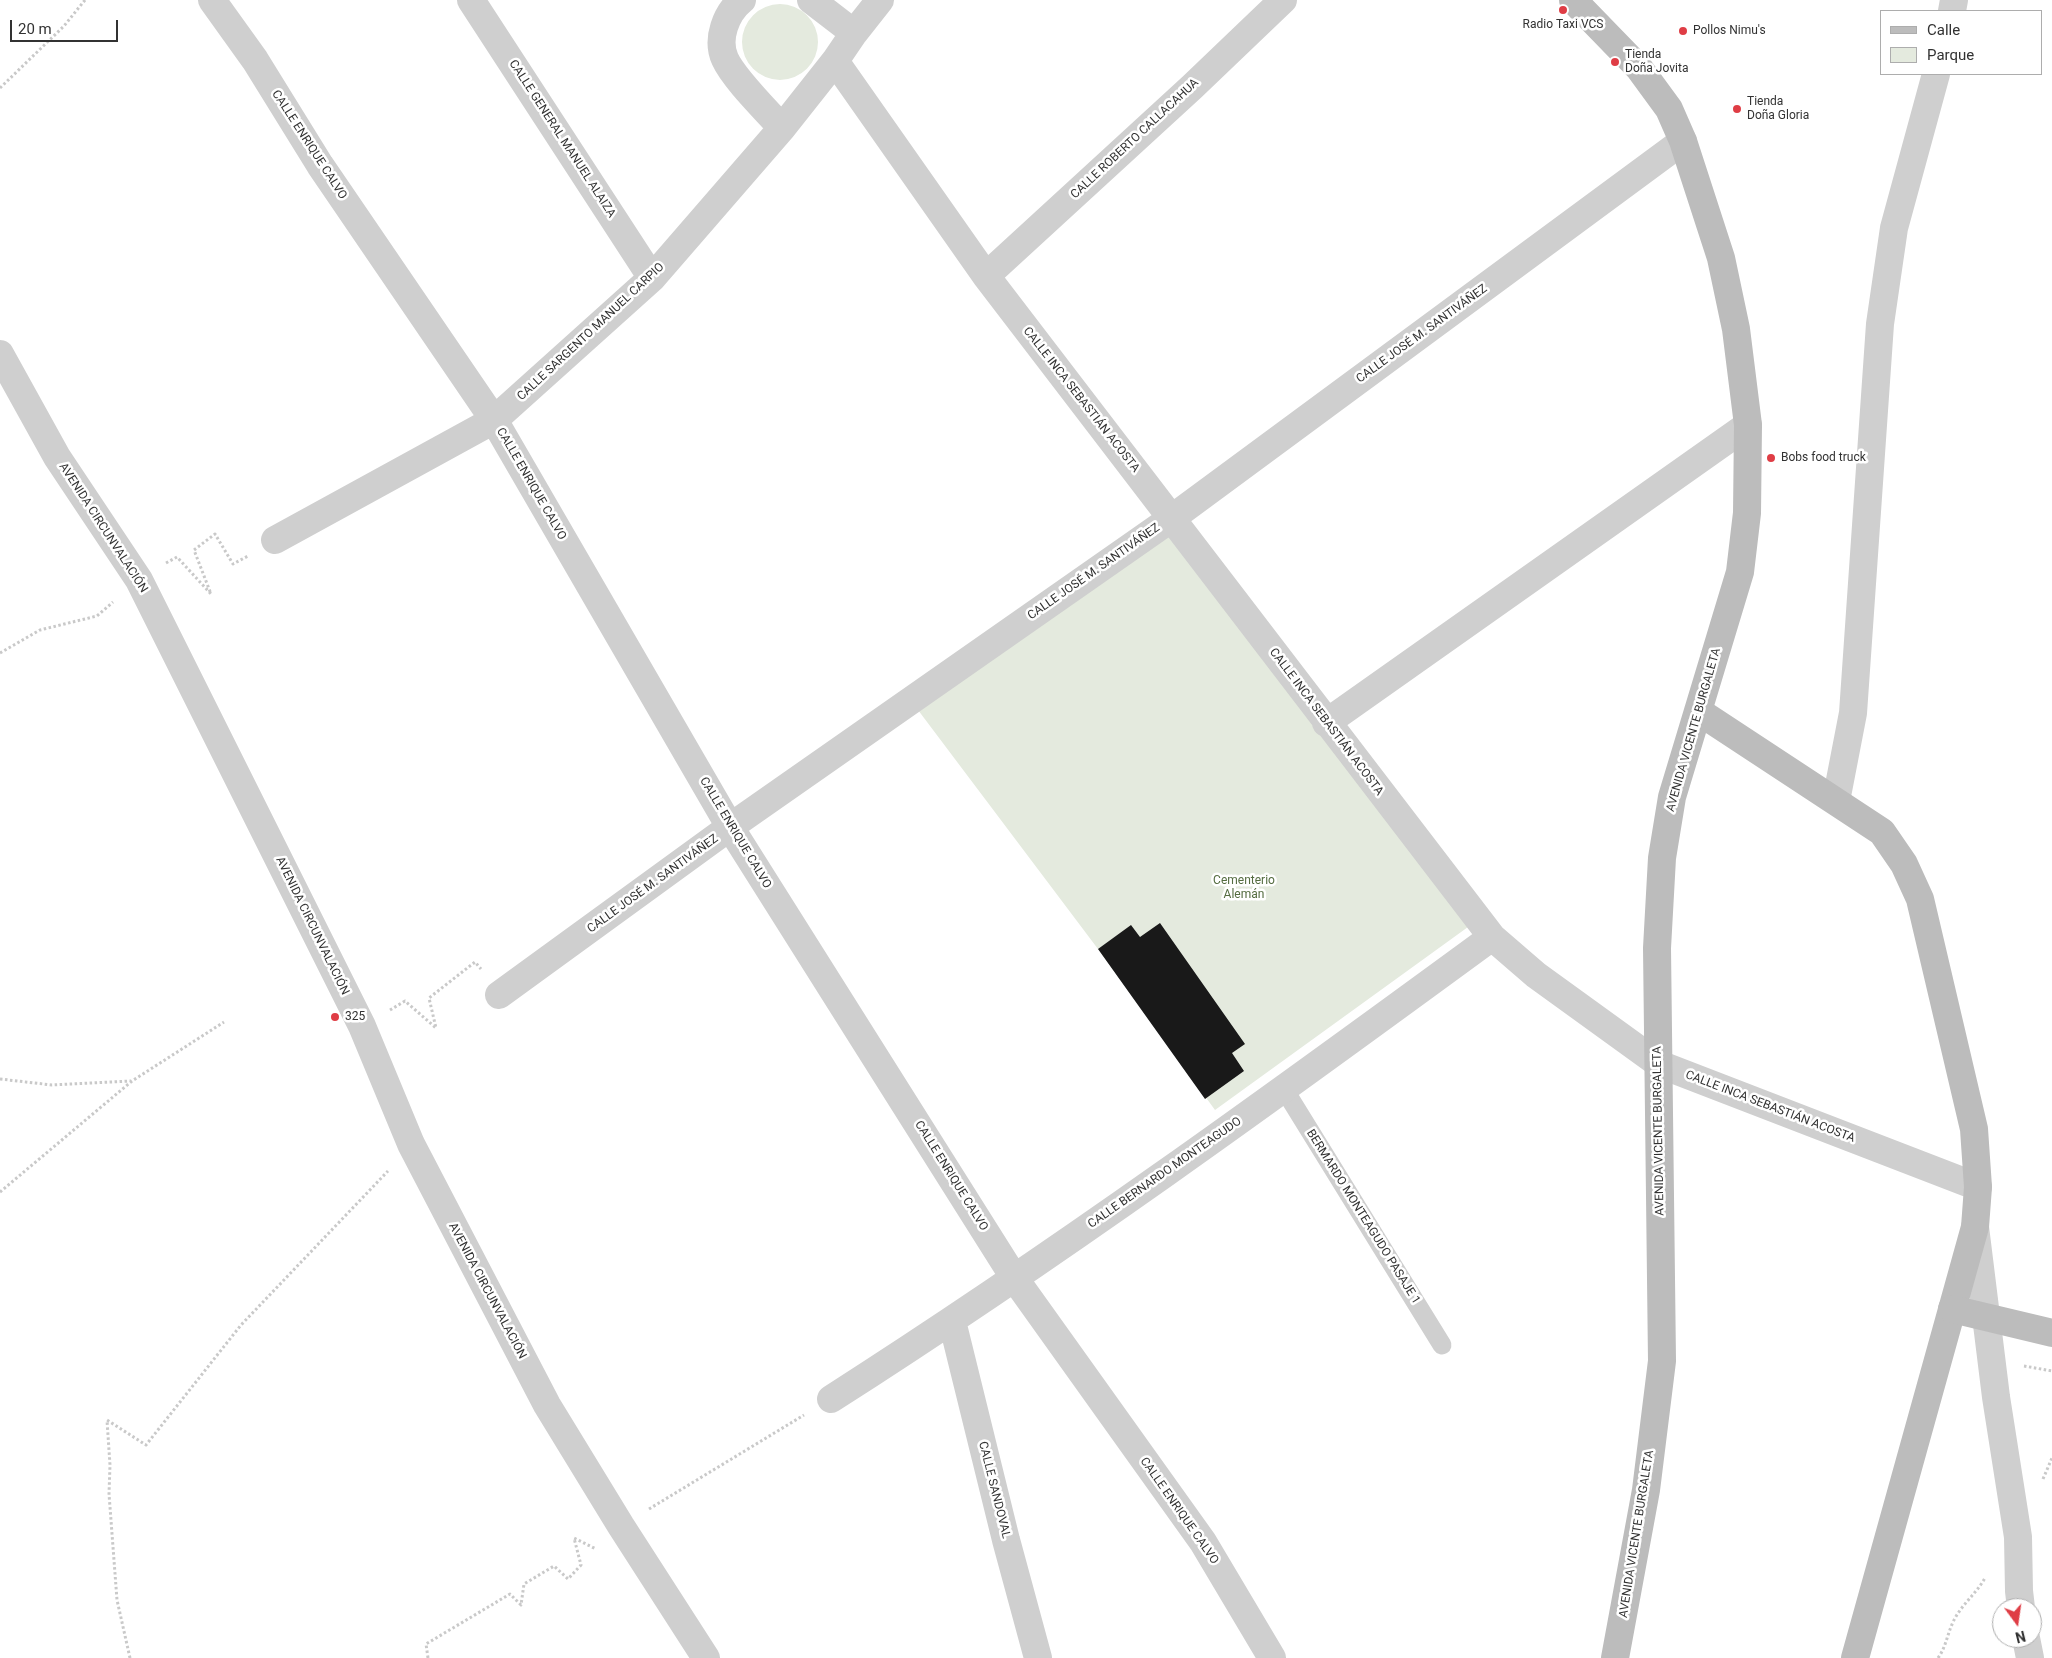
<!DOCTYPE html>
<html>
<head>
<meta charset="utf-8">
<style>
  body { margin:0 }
  #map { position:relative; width:2052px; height:1658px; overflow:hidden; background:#fff; font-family:Roboto,sans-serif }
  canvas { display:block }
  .legend { position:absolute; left:1880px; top:10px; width:162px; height:65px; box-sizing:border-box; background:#fff; border:1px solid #adadad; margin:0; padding:6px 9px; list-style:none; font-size:15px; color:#323232 }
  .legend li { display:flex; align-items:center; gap:10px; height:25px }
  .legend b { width:25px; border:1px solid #adadad }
  .north { position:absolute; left:1992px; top:1598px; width:50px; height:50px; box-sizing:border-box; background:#fff; border:1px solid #adadad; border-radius:50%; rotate:166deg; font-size:14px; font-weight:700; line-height:20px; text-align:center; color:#323232 }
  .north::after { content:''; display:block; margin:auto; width:18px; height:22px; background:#df3d45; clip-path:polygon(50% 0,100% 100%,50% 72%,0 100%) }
  .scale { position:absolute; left:10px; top:20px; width:108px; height:22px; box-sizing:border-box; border:2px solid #323232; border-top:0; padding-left:6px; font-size:15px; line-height:18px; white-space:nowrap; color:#323232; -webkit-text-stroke:4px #fff; paint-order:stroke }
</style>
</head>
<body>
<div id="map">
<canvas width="2052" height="1658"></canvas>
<ul class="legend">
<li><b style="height:6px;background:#bcbcbc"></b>Calle</li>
<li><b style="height:14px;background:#e4eade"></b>Parque</li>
</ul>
<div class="north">N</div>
<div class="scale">20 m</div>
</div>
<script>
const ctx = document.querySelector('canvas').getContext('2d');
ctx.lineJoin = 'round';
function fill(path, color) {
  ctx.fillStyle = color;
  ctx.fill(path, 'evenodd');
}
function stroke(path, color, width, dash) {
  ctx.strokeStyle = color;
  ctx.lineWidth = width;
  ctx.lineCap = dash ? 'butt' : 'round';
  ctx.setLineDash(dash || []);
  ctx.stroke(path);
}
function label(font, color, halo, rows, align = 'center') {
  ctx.font = font + ' Roboto,sans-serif';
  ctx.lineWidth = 5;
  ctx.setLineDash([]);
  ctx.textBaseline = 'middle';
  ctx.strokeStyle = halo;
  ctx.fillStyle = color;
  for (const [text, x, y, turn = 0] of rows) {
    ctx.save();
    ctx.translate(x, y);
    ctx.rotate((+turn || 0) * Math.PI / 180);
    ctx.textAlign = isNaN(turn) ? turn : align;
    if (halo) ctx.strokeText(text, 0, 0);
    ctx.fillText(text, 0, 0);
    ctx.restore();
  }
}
fill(new Path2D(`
  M742 42a38 38 0 1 1 76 0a38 38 0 1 1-76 0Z
  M1162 528 1468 927 1215 1110 1098 949 918 710Z`), '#e4eade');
fill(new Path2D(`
  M1160 923 1245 1044 1232 1053 1244 1071 1205 1099 1098 949 1131 925 1140 937Z`), '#191919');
stroke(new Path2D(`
  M0 88 64 26 85 0
  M166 563 177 557 211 594 194 550 215 534 233 564 248 556
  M0 653 40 630 97 616 113 602
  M390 1010 405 1001 436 1028 429 998 475 962 481 969
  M0 1079 52 1085 131 1081
  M0 1192 132 1081 224 1022
  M2024 1366 2052 1371
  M2043 1479 2052 1458
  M649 1509 804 1415
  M130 1658 117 1600 109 1494 110 1465 107 1420 146 1445 241 1325 388 1171
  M428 1658 426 1644 510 1594 521 1605 524 1584 554 1566 568 1579 581 1565 574 1538 596 1549
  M1938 1658C1946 1647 1947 1635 1953 1622 1961 1605 1976 1594 1985 1578`), '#c9c9c9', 3, [2.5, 2.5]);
stroke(new Path2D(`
  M1284 1089 1442 1345`), '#cfcfcf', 19);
stroke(new Path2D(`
  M212 0 255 60 320 165 494 420 730 827 1015 1279 1203 1542 1272 1658
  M471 0 652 278
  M742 0C726 13 716 39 725 59 734 79 767 111 782 128
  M811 0 854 33
  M1952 11 1954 0
  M835 61 986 276 1492 937 1536 975 1659 1064 1978 1187
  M986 276 1192 87 1283 0
  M0 354 57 457 139 580 362 1026 411 1144 547 1405 621 1526 706 1658
  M275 540 494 420 652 278 782 128 835 61 854 33 880 0
  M1326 723 1748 425
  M1836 801 1853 713 1880 324 1894 228 1936 74
  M499 995 730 827 1172 518 1683 141
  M1975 1227 1996 1397 2018 1537 2019 1591 2021 1608
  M952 1321 1006 1540 1038 1658
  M831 1399C1058 1254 1275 1096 1492 937
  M2026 1638 2030 1658`), '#cfcfcf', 28);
stroke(new Path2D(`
  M1573 0 1639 68 1669 109 1683 141 1721 258 1736 329 1748 425 1747 513 1740 572 1672 797 1662 858 1657 948 1662 1361 1646 1490 1615 1658
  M1698 711 1882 832 1904 864 1920 899 1974 1129 1978 1187 1975 1227 1855 1658`), '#bcbcbc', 28);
stroke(new Path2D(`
  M1952 1309 2052 1333`), '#bcbcbc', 28);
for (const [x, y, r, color] of [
  [1563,10,5,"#df3d45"],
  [1683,31,5,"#df3d45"],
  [1615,62,5,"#df3d45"],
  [1737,109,5,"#df3d45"],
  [1771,458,5,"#df3d45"],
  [335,1017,5,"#df3d45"]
]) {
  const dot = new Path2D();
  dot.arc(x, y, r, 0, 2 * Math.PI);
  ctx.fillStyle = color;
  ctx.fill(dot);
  stroke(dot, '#fff', 2);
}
label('12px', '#323232', '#fff', [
  ["Radio Taxi VCS",1563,25,"center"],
  ["Pollos Nimu's",1693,31],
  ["Tienda",1625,55],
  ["Doña Jovita",1625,69],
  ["Tienda",1747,102],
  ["Doña Gloria",1747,116],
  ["Bobs food truck",1781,458],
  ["325",345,1017]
], 'left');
label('12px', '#323232', '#fff', [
  ["CALLE GENERAL MANUEL ALAIZA",562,139,57],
  ["CALLE ROBERTO CALLACAHUA",1135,139,-43],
  ["CALLE ENRIQUE CALVO",309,145,57],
  ["CALLE SARGENTO MANUEL CARPIO",591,332,-43],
  ["CALLE JOSÉ M. SANTIVÁÑEZ",1422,334,-36],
  ["CALLE INCA SEBASTIÁN ACOSTA",1081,400,52],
  ["CALLE ENRIQUE CALVO",531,484,60],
  ["AVENIDA CIRCUNVALACIÓN",103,528,57],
  ["CALLE JOSÉ M. SANTIVÁÑEZ",1094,572,-35],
  ["CALLE INCA SEBASTIÁN ACOSTA",1326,722,53],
  ["AVENIDA VICENTE BURGALETA",1694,730,-74],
  ["CALLE ENRIQUE CALVO",735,833,59],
  ["CALLE JOSÉ M. SANTIVÁÑEZ",653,884,-36],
  ["AVENIDA CIRCUNVALACIÓN",312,926,64],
  ["CALLE INCA SEBASTIÁN ACOSTA",1770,1107,21],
  ["AVENIDA VICENTE BURGALETA",1659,1131,-91],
  ["CALLE BERNARDO MONTEAGUDO",1165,1173,-35],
  ["CALLE ENRIQUE CALVO",951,1176,58],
  ["BERMARDO MONTEAGUDO PASAJE 1",1363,1217,58],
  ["AVENIDA CIRCUNVALACIÓN",487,1291,62],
  ["CALLE SANDOVAL",994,1490,76],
  ["CALLE ENRIQUE CALVO",1179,1511,55],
  ["AVENIDA VICENTE BURGALETA",1637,1534,-81]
]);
label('12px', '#546c40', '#fff', [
  ["Cementerio",1244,881],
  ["Alemán",1244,895]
]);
</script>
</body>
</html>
